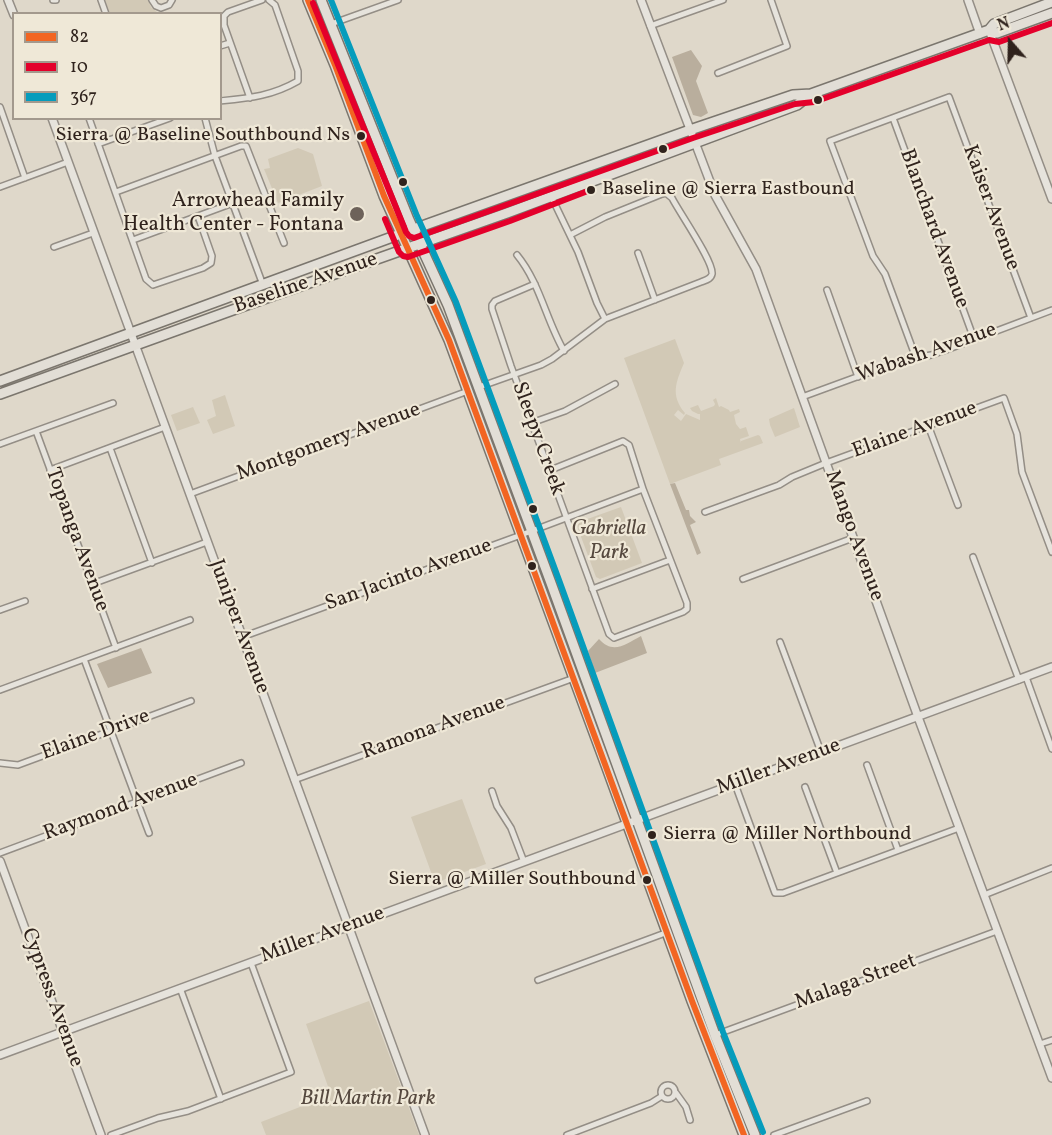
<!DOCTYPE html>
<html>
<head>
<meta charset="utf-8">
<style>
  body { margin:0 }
  #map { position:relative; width:1052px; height:1135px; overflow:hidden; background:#dfd8ca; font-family:Vollkorn,serif }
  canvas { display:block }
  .legend { position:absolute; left:12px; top:12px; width:210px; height:108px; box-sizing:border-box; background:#efe8d7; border:2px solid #a3998d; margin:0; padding:8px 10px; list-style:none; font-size:18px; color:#30231d }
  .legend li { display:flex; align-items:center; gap:12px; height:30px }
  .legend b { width:30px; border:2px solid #a3998d }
  .north { position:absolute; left:980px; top:12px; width:60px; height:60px; -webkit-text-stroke:4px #efe8d7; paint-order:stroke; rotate:340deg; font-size:16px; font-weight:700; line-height:24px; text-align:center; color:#30231d }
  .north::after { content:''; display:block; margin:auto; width:21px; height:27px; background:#30231d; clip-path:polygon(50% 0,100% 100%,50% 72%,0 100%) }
</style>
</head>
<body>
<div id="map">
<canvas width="1052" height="1135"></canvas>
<ul class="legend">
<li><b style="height:8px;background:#f26522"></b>82</li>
<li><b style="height:8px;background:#e4002b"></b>10</li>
<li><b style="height:8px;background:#059cbc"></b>367</li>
</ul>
<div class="north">N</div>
</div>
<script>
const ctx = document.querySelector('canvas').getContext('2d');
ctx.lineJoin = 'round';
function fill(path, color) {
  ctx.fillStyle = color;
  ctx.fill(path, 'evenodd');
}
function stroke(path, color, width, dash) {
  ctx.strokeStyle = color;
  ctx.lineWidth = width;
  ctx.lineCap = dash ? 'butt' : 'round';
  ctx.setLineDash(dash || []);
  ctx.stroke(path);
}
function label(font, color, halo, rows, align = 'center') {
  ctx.font = font + ' Vollkorn,serif';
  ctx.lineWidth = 4.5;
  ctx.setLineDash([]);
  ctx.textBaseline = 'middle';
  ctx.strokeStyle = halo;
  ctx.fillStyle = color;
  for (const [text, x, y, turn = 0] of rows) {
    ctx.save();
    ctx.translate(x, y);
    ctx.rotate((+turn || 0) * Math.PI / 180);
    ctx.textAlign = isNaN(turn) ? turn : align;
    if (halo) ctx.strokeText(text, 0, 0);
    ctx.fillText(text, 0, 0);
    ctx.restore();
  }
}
fill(new Path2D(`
  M105 0H148L151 7 158 13H110Z
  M298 148 313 154 322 186 278 203 264 169 270 168 268 159Z
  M675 339 684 363C676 382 670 395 685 413L684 415 678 410 674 415 681 421 686 414 700 420V414H698L692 411 690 408 698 405 701 411 714 406 715 404 713 400 716 398 719 407 721 406 729 410 730 412 739 409 740 412 734 415 736 424 740 429 746 427 749 436 740 439 741 443V441L758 435 760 436 763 443 719 459 721 465 670 484 624 358Z
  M225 395 235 426 213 434 207 420 216 416 212 400Z
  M193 407 200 423 177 431 171 415Z
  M794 408 800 427 775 437 770 425 769 419Z
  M621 507 642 563 600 579 596 577 577 526 579 522Z
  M462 799 486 864 435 883 411 817Z
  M369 1001 419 1135H266L261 1122 331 1095 306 1024Z`), '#d2c9b6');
fill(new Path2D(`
  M691 50 702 66 696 81 708 113 701 117 693 115 672 57Z
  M675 483 686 510H689L690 516 696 522 690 525 701 553 697 555 670 484Z
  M641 636 647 653 595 673 588 651 599 639C613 655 626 644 641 636Z
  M141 648 152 673 108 688 97 664Z`), '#b9ae9d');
const minor = new Path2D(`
  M53 0H56
  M101 0 106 14
  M152 0 156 6 161 8 169 5 172 0
  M331 24 398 0
  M650 26 723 0
  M220 46 230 43
  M718 73 787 46 771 0
  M250 98 224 25V16L228 12 262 0
  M220 101C250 98 272 96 298 81V71L275 5 269 0
  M0 107 25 178
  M89 118 146 279 153 285 203 268 211 263 212 256 198 216
  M205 118 215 156 263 285
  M893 118 974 339
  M98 144 170 118
  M0 187 68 162
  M116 192 241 146H246L284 243
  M551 196 578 252 597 303 605 319
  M133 240 233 203
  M54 247 93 233
  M638 253 655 300
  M517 255C540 283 546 320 564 351
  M535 284 495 301 492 305V309L511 366 609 634 614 638 683 612 687 609V603L643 489 629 445 623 441 548 471
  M827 290 858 377
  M916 358 885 274 873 256 830 141 949 97 1031 318
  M479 387 541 365 552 359 605 319 701 282C706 280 711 279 712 274 714 262 679 212 672 198L666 193 662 194 605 217 570 235
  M802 397 903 360 931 355 946 350 1052 310
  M531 423 565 411 615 384
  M928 425 958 505
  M36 431 116 648
  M0 444 113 403
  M110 448 152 563
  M50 470 165 427
  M190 494 468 391
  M705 512 779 485 792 477 826 463 1004 398 1017 434 1022 472 1052 552
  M973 557 1019 680
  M743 579 853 538
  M92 584 207 542
  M592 589 670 560
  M0 610 25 601
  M242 637 521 535 643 489
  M780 642 821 752
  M84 659 149 833
  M1026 677 1052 749
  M0 690 190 620
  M0 763 18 765 191 701
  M867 765 898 850
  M294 780 574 678
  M735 784 775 893H783L959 828
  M805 787 837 873
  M492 791 497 806 511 828 524 862
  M0 853 241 763
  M984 895 1052 868
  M538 980 668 932
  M180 988 221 1099
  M715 1035 997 931
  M1040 1044 1052 1040
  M661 1092a7 7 0 1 1 14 0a7 7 0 1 1-14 0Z
  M676 1093 686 1107 690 1120
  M111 1135 158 1118 188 1111 291 1072 251 963
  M567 1135 651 1103 662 1096
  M774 1135 867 1101`);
const tertiary = new Path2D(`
  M8 0 14 15
  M641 0 715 195 756 269 918 717 1052 1078
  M968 0 980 34
  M989 30 1052 199
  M52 118 425 1135
  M0 861 101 1135
  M0 1055 1052 667`);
const primary = new Path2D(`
  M308 0 335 65 384 196 449 340 607 768 692 1001 744 1135
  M321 0 409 220 448 305 551 583 715 1035 755 1135
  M989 30 994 24 1052 2
  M0 381 414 229 690 130 793 95 811 94 989 30 997 33 1052 13
  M0 394 241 307 507 213 797 105 811 94`);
stroke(minor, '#948e86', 8);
stroke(tertiary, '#948e86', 10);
stroke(primary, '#7b766e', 12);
stroke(minor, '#e6e3dc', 5);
stroke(tertiary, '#e6e3dc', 7);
stroke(primary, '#e2ded6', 9);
stroke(new Path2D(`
  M308 0 335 65 384 196 449 340 692 1001 744 1135`), '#f26522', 6);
stroke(new Path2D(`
  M313 3 406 232 409 236 414 238 693 138 795 104 814 102 989 40 999 42 1052 23
  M385 219 399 252 403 256 408 257 510 221 593 189`), '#e4002b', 6);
stroke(new Path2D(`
  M331 0 417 216 456 302 559 580 723 1032 763 1132`), '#059cbc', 6);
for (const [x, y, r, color] of [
  [818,100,5,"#30231d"],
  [361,136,5,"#30231d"],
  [663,149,5,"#30231d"],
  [403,182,5,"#30231d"],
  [591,190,5,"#30231d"],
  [357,214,8,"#6d625a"],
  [431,300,5,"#30231d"],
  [533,509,5,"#30231d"],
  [532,566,5,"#30231d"],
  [652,835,5,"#30231d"],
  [647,880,5,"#30231d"]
]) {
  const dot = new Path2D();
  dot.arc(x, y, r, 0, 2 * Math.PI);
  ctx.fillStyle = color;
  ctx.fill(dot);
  stroke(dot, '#efe8d7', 2);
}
label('20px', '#30231d', '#efe8d7', [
  ["Sierra @ Baseline Southbound Ns",350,136],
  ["Baseline @ Sierra Eastbound",602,190,"left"],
  ["Sierra @ Miller Northbound",663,835,"left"],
  ["Sierra @ Miller Southbound",636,880]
], 'right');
label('21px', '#30231d', '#efe8d7', [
  ["Arrowhead Family",344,202],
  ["Health Center - Fontana",344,226]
], 'right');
label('21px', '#30231d', '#efe8d7', [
  ["Kaiser Avenue",990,208,70],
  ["Blanchard Avenue",933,229,70],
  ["Baseline Avenue",306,284,-19],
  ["Wabash Avenue",927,354,-19],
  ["Elaine Avenue",915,431,-20],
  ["Sleepy Creek",537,439,70],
  ["Montgomery Avenue",329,443,-20],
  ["Mango Avenue",853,536,70],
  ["Topanga Avenue",76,540,70],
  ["San Jacinto Avenue",409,576,-20],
  ["Juniper Avenue",238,627,70],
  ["Ramona Avenue",434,729,-20],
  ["Elaine Drive",96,736,-20],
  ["Miller Avenue",779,768,-20],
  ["Raymond Avenue",121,808,-20],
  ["Miller Avenue",323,936,-20],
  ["Malaga Street",856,983,-20],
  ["Cypress Avenue",51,998,70]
]);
label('italic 21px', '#56493f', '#efe8d7', [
  ["Gabriella",609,530],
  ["Park",609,554],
  ["Bill Martin Park",368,1100]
]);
</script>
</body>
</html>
